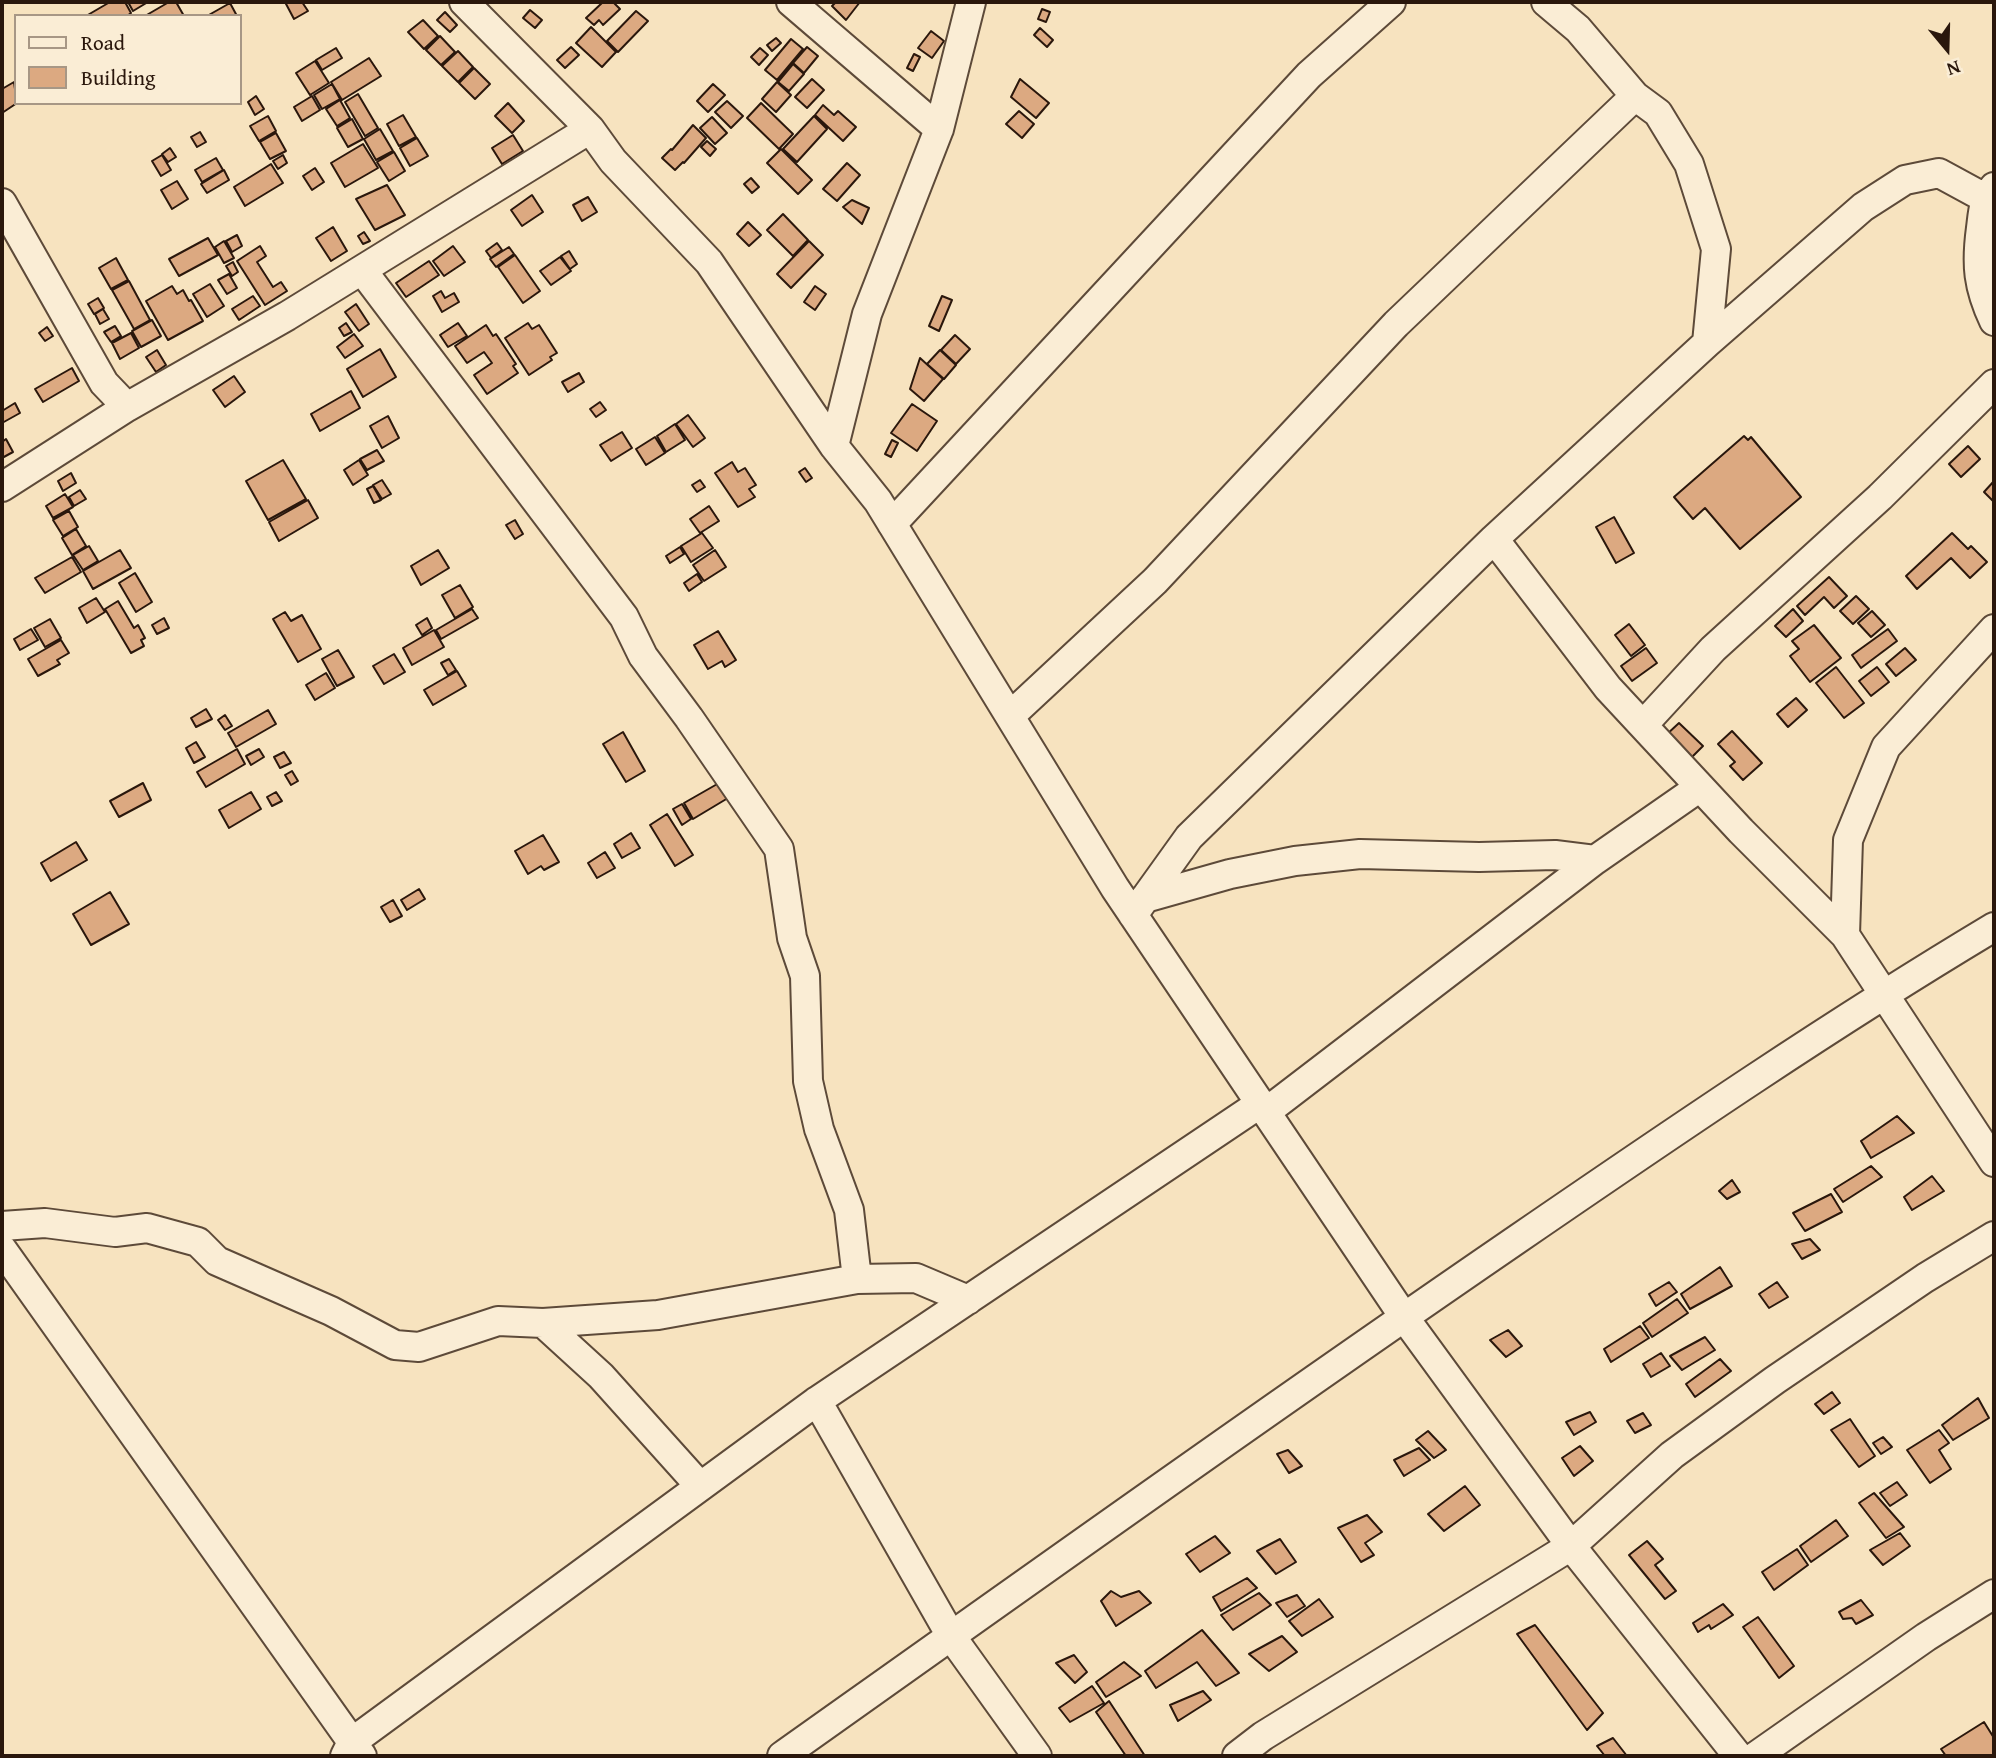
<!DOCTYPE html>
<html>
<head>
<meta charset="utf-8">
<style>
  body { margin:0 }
  #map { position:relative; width:1996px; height:1758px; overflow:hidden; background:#f7e3bf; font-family:"Gentium Book Plus",serif }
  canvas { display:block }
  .frame { position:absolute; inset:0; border:4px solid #2a170c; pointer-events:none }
  .legend { position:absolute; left:14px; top:14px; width:228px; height:91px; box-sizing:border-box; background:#faedd5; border:2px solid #a79785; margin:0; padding:9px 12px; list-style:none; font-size:21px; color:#2a170c }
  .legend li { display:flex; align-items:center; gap:14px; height:35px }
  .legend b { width:35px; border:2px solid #a79785 }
  .north { position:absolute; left:1912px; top:14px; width:70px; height:70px; -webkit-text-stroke:5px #faedd5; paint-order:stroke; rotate:161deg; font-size:19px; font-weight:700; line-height:28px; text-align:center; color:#2a170c }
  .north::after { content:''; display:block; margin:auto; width:24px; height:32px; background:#2a170c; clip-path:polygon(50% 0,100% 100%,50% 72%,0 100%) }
</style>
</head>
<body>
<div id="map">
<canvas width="1996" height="1758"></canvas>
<div class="frame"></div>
<ul class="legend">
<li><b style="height:9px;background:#faedd5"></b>Road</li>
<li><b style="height:19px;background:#dca981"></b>Building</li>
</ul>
<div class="north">N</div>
</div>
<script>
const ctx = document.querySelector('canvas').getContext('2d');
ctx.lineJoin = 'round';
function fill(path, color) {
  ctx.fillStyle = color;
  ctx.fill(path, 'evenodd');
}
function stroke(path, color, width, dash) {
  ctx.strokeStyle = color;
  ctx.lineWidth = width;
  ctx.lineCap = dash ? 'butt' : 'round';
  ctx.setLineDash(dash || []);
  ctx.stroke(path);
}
const building = new Path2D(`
  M110 2H125L131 13 127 16H86Z
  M128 2H148L133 11Z
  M169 2H176L184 16H145Z
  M285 2H302L308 11 294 19Z
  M603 2H613L620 9 603 25 599 20 594 25 586 18Z
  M836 2H860L846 20 832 6Z
  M230 3 237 16H207Z
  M1042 9 1050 12 1046 22 1038 19Z
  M530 10 542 20 535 28 523 18Z
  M636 11 648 21 618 52 607 41Z
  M445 12 457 25 450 32 437 20Z
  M423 20 438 36 424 49 408 32Z
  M591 27 616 52 602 67 576 43Z
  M1040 28 1053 40 1047 47 1034 35Z
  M931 31 944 41 932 58 918 48Z
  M440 36 455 52 441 65 426 50Z
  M776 38 781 43 772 51 767 45Z
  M791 39 803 49 777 80 765 70Z
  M571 47 579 55 565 68 557 60Z
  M807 47 818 56 804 73 793 63Z
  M336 48 342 58 322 70 316 60Z
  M760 48 768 55 759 65 751 57Z
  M458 51 473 67 458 82 442 66Z
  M914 54 920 57 913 71 907 68Z
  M369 58 381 76 342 100 331 82Z
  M315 61 329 83 310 95 296 73Z
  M793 64 804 74 789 91 778 82Z
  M474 68 490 84 475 99 459 83Z
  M812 79 824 90 807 108 795 97Z
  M1020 79 1049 103 1036 118 1011 97Z
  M14 82 17 103 2 113V89Z
  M777 82 791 95 776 112 762 99Z
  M332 84 340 99 322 109 314 95Z
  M713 84 725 95 708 112 697 101Z
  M358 94 378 128 365 136 345 102Z
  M256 96 264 109 255 115 248 102Z
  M312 96 320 110 302 121 294 107Z
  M340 100 350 118 337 126 326 109Z
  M727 101 743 116 731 128 715 112Z
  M508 103 524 121 512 133 495 116Z
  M761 103 793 134 779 149 747 118Z
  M823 105 834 115 838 111 856 127 843 141 815 115Z
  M1019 111 1034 124 1022 138 1006 124Z
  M403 115 416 137 399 146 387 124Z
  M268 116 276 131 259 141 250 126Z
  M814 116 827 129 797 162 783 149Z
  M712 117 727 133 715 144 700 128Z
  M352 119 363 139 348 147 337 128Z
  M693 125 706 138 684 163 683 162 675 170 662 158 671 149 672 150Z
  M380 129 393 151 376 160 364 139Z
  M200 132 206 142 197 147 191 137Z
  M276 133 286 151 270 159 260 142Z
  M513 135 523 151 502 164 492 148Z
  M417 138 428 156 410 166 400 148Z
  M707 141 716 149 710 156 701 147Z
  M363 144 378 168 345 187 331 163Z
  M170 148 176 157 168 162 162 154Z
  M781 149 812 180 798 194 767 163Z
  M394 152 405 171 389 181 377 162Z
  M162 155 171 170 161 176 152 161Z
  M283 155 287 163 278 169 273 161Z
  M216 158 223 170 202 182 195 170Z
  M847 163 860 175 837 201 823 189Z
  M271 164 283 183 245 206 234 187Z
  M315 168 324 182 312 190 303 176Z
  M224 170 229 180 207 193 201 184Z
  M751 178 759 187 752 193 744 184Z
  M177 181 188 199 172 209 161 190Z
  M387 185 405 215 375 230 356 199Z
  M532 195 543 212 522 226 511 210Z
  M588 197 597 212 582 221 573 205Z
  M852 200 869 208 862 224 843 207Z
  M783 214 808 240 793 256 767 230Z
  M748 222 761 235 749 246 737 234Z
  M333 227 347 251 331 261 316 238Z
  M364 232 370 241 363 244 358 236Z
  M237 235 242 246 232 252 226 241Z
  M208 238 218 255 179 276 169 259Z
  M224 241 234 258 224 263 215 247Z
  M809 241 823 255 791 288 777 274Z
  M497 243 502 250 491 258 486 251Z
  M260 246 266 256 257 262 273 287 281 282 287 291 265 305 237 261Z
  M453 246 465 262 444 276 433 261Z
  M509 247 514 254 496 267 490 259Z
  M569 251 577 264 570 269 561 256Z
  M515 255 540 291 523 303 498 267Z
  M560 257 571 271 551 285 540 271Z
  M116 258 128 280 111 289 99 268Z
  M429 261 439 275 406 297 396 283Z
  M233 262 238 272 232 276 226 266Z
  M229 274 237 288 227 294 218 280Z
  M129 281 150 320 134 329 112 290Z
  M210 284 224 306 207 317 193 294Z
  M172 286 177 294 183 290 189 301 191 300 203 321 168 340 146 301Z
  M815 286 826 294 815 310 804 302Z
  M441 291 445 298 454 293 459 302 442 312 433 296Z
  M253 296 260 306 239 320 232 309Z
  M942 296 952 300 939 331 929 326Z
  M98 298 104 308 94 314 88 304Z
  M356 304 369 324 359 331 345 312Z
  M103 309 109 319 100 324 95 314Z
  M152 320 161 336 141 347 132 331Z
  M346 323 352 332 344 336 339 328Z
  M458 323 467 336 448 347 440 335Z
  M528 323 532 329 539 325 557 353 550 357 552 360 529 375 505 338Z
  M486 325 493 336 496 334 516 364 513 366 518 373 487 394 474 375 492 363 484 352 467 363 455 346Z
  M115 326 121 336 111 342 104 332Z
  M47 327 53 336 45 341 39 333Z
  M131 333 139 348 120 359 112 343Z
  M354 334 363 346 345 358 337 347Z
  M955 335 970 349 956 364 941 350Z
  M380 349 396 377 363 397 347 369Z
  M157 350 166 365 156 372 146 357Z
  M940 350 956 365 944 379 927 364Z
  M920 358 943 379 924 401 910 389Z
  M72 368 79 381 43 402 35 389Z
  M579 373 584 382 568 392 562 382Z
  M234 376 245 392 225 407 213 390Z
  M351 391 360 408 320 431 311 414Z
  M600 402 606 410 596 417 590 409Z
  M15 403 20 413 2 423V411Z
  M912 404 937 421 917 451 891 433Z
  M688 415 705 438 693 447 676 424Z
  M388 416 399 438 382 448 370 426Z
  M675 424 685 440 666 452 657 436Z
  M622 432 632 448 611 461 600 445Z
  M1744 436 1748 440 1751 437 1801 497 1740 549 1705 508 1693 519 1674 497Z
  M655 437 665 453 646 465 636 449Z
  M6 439 13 452 2 458V442Z
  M892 440 898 443 891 457 885 454Z
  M1968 446 1980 459 1961 477 1949 464Z
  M377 450 384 461 367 470 360 459Z
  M283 460 306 499 268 520 246 481Z
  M359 460 368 475 353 485 344 470Z
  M732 462 738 472 745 468 756 485 749 489 755 497 738 507 715 473Z
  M805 468 812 478 806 482 799 472Z
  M71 473 76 483 63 491 58 481Z
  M382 480 391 494 382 499 373 485Z
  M700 480 705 487 697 492 692 485Z
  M1994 481V502L1984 492Z
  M373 486 381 500 374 503 367 489Z
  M80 490 86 499 74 506 69 497Z
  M65 494 73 507 53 518 46 506Z
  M308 500 318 518 279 541 269 522Z
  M709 506 719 521 700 533 690 519Z
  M69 511 78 527 63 536 53 520Z
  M1614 517 1634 553 1616 563 1596 527Z
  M515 520 523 534 515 539 506 525Z
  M76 529 86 546 72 555 62 538Z
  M702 533 713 548 691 562 681 546Z
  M1952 533 1968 549 1971 546 1987 562 1970 578 1951 558 1917 589 1906 576Z
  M89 546 98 561 83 570 73 555Z
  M680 547 684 554 670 563 666 556Z
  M120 550 131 568 93 589 83 571Z
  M438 550 449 568 421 585 411 566Z
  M715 550 726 567 704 581 693 565Z
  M72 557 81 572 45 593 35 578Z
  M135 573 152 602 136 612 119 583Z
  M697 574 702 582 689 591 684 583Z
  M1829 577 1847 596 1834 608 1824 597 1805 615 1797 606Z
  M460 585 473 607 455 618 442 595Z
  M1856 596 1869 609 1853 624 1840 611Z
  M96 598 105 612 87 623 79 608Z
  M118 601 134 628 138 625 145 638 141 640 144 646 131 653 105 609Z
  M472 609 478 618 441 639 436 630Z
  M1793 609 1803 621 1786 637 1775 626Z
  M1872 611 1885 625 1871 637 1858 623Z
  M285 612 291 621 302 615 321 649 298 662 273 619Z
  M164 618 169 628 157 634 152 625Z
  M427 618 432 628 422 635 416 625Z
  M50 619 61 638 45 647 34 628Z
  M1629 624 1645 645 1631 656 1615 635Z
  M1814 625 1841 658 1810 682 1790 656 1799 649 1792 641Z
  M31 629 38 640 20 650 14 639Z
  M1888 629 1897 641 1861 668 1852 655Z
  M434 630 444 647 412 665 403 648Z
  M718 631 736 660 725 667 722 661 708 669 694 645Z
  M61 640 69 653 57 660 60 664 38 676 28 659Z
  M1646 648 1657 663 1632 681 1621 666Z
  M1905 648 1916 660 1896 676 1886 664Z
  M338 650 354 677 337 686 322 659Z
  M394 654 405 672 384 684 373 666Z
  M449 659 456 670 448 675 441 663Z
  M1836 667 1864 703 1844 718 1816 683Z
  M1877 667 1889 682 1871 696 1859 681Z
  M457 671 466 686 433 705 424 690Z
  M326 673 335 688 315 700 306 685Z
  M1796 698 1807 710 1788 727 1777 714Z
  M206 709 212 719 196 727 191 718Z
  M268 710 276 724 236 747 228 733Z
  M225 715 232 726 225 730 218 720Z
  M1679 723 1703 746 1689 760 1665 736Z
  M1732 731 1762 763 1743 780 1730 766 1735 762 1718 744Z
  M623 732 645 771 626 782 603 744Z
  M196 742 205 757 194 763 186 748Z
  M237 749 245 764 206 787 197 772Z
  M259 749 264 757 251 765 246 756Z
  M284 752 291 763 280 768 274 757Z
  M292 771 298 781 291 785 285 775Z
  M143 783 151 800 119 817 110 801Z
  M719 783 728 798 693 819 684 803Z
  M251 792 261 809 229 828 219 810Z
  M276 792 282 801 272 806 267 797Z
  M682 804 691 819 682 825 673 809Z
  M667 814 693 855 675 866 650 825Z
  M631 833 640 848 622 858 614 844Z
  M543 835 559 862 544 870 541 866 528 874 515 851Z
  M76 842 87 860 51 881 41 863Z
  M605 852 615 868 597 878 588 863Z
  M419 889 425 899 407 910 401 900Z
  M110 892 129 924 91 945 73 914Z
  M393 900 402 916 390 922 381 907Z
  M1897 1116 1914 1133 1871 1158 1861 1141Z
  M1871 1166 1882 1177 1843 1202 1834 1189Z
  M1932 1176 1944 1191 1912 1210 1904 1197Z
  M1732 1180 1740 1192 1727 1199 1719 1191Z
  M1831 1194 1842 1212 1805 1231 1793 1213Z
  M1810 1239 1820 1250 1802 1259 1792 1244Z
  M1720 1267 1732 1286 1690 1309 1681 1294Z
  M1669 1282 1677 1292 1656 1306 1649 1294Z
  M1777 1282 1788 1297 1769 1308 1759 1294Z
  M1677 1299 1688 1313 1652 1337 1643 1323Z
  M1640 1326 1649 1338 1611 1362 1604 1349Z
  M1508 1330 1522 1346 1506 1357 1490 1340Z
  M1705 1337 1715 1350 1682 1370 1670 1356Z
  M1661 1353 1670 1366 1651 1377 1643 1364Z
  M1720 1359 1731 1371 1695 1397 1686 1384Z
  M1832 1392 1840 1403 1824 1414 1815 1404Z
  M1978 1398 1989 1418 1953 1440 1942 1425Z
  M1590 1412 1596 1422 1574 1435 1566 1422Z
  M1643 1413 1651 1425 1635 1433 1627 1421Z
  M1850 1419 1875 1456 1859 1467 1831 1430Z
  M1939 1430 1949 1443 1939 1450 1951 1469 1930 1483 1907 1450Z
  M1428 1431 1446 1450 1434 1458 1416 1440Z
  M1883 1437 1892 1447 1881 1454 1873 1443Z
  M1580 1446 1593 1461 1574 1476 1562 1458Z
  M1419 1448 1430 1460 1404 1476 1394 1460Z
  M1288 1450 1302 1466 1289 1473 1277 1454Z
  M1897 1482 1907 1495 1890 1506 1880 1493Z
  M1465 1486 1480 1505 1444 1531 1428 1514Z
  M1874 1493 1904 1527 1886 1538 1859 1503Z
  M1367 1515 1382 1532 1365 1543 1374 1555 1361 1562 1338 1528Z
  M1836 1520 1848 1536 1811 1562 1800 1546Z
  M1900 1533 1910 1546 1883 1565 1870 1550Z
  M1215 1536 1230 1553 1200 1572 1186 1554Z
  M1280 1539 1296 1562 1276 1574 1257 1551Z
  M1647 1541 1663 1559 1655 1565 1676 1591 1665 1599 1629 1555Z
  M1797 1549 1808 1565 1774 1590 1762 1572Z
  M1247 1578 1257 1588 1221 1611 1213 1597Z
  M1111 1591 1121 1597 1139 1591 1151 1603 1116 1626 1101 1601Z
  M1259 1593 1271 1605 1233 1630 1221 1615Z
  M1297 1595 1305 1606 1287 1617 1276 1603Z
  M1319 1599 1333 1617 1302 1636 1289 1621Z
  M1861 1600 1873 1615 1856 1624 1852 1618 1843 1619 1839 1612Z
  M1723 1604 1733 1615 1711 1629 1709 1625 1698 1632 1693 1623Z
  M1758 1617 1794 1666 1779 1678 1743 1627Z
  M1535 1625 1603 1713 1587 1730 1517 1634Z
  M1202 1630 1239 1673 1216 1686 1197 1662 1156 1688 1145 1671Z
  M1282 1636 1297 1652 1269 1671 1249 1654Z
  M1074 1655 1087 1672 1075 1683 1056 1663Z
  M1124 1662 1141 1676 1106 1697 1096 1682Z
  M1092 1686 1104 1703 1070 1722 1059 1708Z
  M1203 1691 1211 1700 1178 1721 1170 1705Z
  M1109 1701 1145 1756H1126L1096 1712Z
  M1984 1722 1994 1738V1756H1946L1941 1749Z
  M1613 1738 1627 1756H1605L1597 1746Z`);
fill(building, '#dca981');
stroke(building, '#2a170c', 2);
const minor = new Path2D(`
  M464 2 590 129 613 161 709 262 834 446 878 501 1115 888 1404 1317 1571 1546 1738 1756
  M791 2 939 129
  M1546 2 1578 29 1635 96 1658 113 1689 164 1716 249 1707 343
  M1994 187C1983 200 1983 212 1981 228 1976 265 1978 287 1994 321
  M2 203 104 383 127 407 287 316 590 129
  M362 270 624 617 643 656 689 718 779 849 792 938 805 976 808 1081 819 1129 849 1210 857 1279
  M834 446 867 314 939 129 971 2
  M2 487 127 407
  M892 524 1309 75 1391 2
  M1494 539 1608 688 1741 831 1845 935 1994 1162
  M1010 716 1155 581 1396 324 1635 96
  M1643 725 1713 649 1880 497 1994 384
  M1145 898 1230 874 1295 861 1360 854 1479 857 1555 855 1595 860
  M1133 915 1189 837 1494 539 1707 343 1863 207 1905 180 1939 173 1985 198
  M1845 935 1848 840 1886 747 1994 629
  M1266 1112 1595 860 1700 787
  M2 1226 45 1223 115 1232 147 1228 198 1242 217 1261 331 1311 395 1345 419 1347 498 1321 543 1323 601 1376 699 1485
  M2 1249 362 1756
  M543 1323 658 1315 857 1279 916 1278 968 1300
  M817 1401 951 1636 1037 1756
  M345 1756 352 1742 817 1401 1261 1103
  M782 1756C1027 1582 1271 1408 1519 1238 1675 1131 1832 1024 1994 927
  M1237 1756 1263 1736 1571 1546 1672 1455 1775 1380 1925 1278 1994 1236
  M1756 1756 1926 1637 1994 1594`);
stroke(minor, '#5d4a39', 32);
stroke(minor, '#faedd5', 28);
</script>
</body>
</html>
